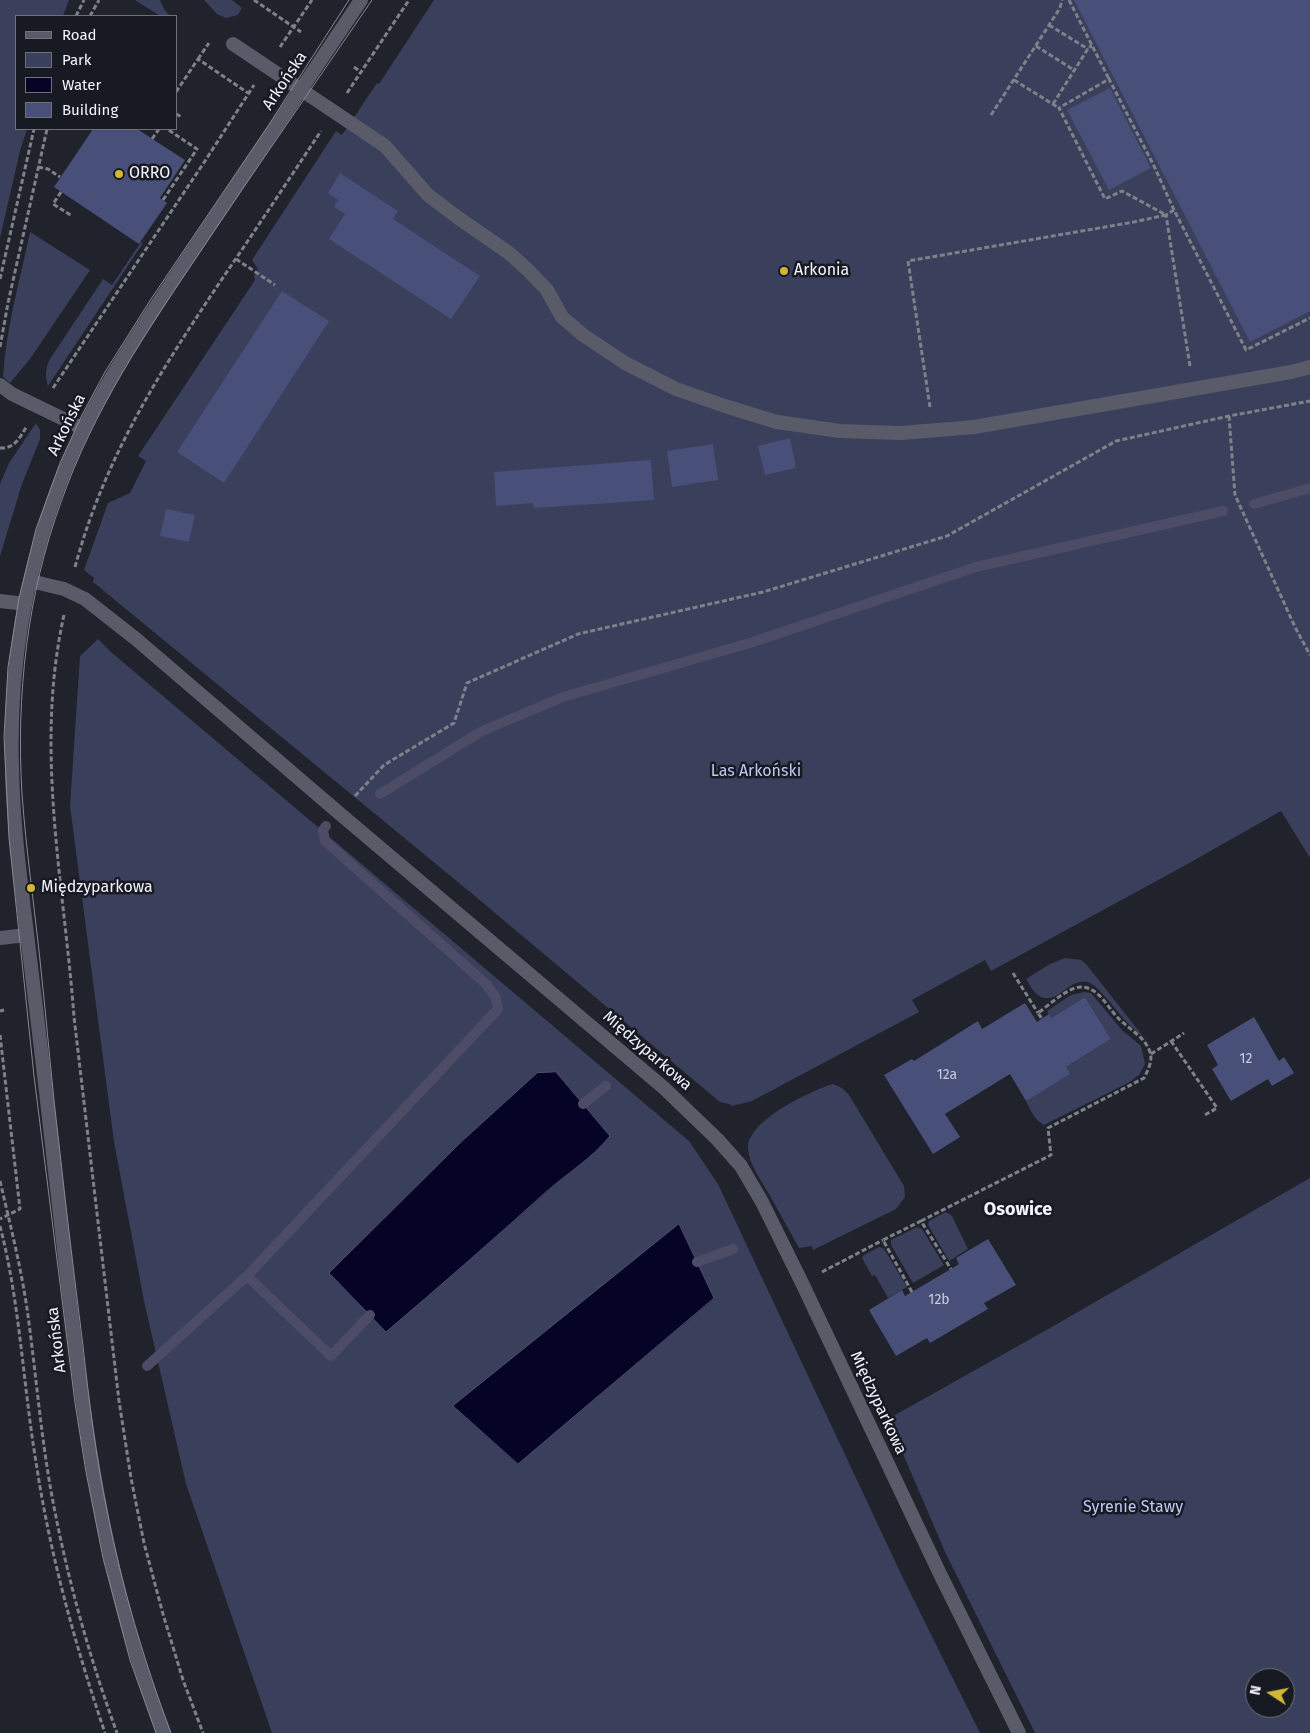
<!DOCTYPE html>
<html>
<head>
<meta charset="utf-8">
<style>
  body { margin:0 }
  #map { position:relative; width:1310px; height:1733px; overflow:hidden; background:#20222c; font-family:"Fira Sans",sans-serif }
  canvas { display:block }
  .legend { position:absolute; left:15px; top:15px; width:162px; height:115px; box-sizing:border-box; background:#171923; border:1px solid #6f7179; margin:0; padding:6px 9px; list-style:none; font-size:15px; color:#f2f4fb }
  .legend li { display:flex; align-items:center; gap:10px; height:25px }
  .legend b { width:25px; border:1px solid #6f7179 }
  .north { position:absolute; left:1245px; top:1668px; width:50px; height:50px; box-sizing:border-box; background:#171923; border:1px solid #6f7179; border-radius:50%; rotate:281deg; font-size:14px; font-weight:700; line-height:20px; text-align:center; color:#f2f4fb }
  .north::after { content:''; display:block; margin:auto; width:18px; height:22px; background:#d2b635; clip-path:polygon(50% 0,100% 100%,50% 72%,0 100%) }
</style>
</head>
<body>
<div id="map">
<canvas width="1310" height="1733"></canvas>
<ul class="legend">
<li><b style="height:6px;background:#595c68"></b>Road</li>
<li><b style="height:14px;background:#3a3f5b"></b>Park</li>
<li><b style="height:14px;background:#060426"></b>Water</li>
<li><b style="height:14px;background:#484f79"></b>Building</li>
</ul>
<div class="north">N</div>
</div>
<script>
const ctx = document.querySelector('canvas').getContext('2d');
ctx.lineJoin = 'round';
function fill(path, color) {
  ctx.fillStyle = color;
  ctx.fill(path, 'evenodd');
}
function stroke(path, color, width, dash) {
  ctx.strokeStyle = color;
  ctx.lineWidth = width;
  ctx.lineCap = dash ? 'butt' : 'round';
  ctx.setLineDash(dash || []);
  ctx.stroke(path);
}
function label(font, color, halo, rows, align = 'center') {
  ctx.font = font + ' "Fira Sans",sans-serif';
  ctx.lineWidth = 5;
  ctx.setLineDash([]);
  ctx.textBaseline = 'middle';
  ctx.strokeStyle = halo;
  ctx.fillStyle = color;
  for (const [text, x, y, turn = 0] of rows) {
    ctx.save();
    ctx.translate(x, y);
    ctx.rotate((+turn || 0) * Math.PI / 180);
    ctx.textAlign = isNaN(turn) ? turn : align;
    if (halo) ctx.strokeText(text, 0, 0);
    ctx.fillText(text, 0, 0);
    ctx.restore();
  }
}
fill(new Path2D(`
  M0 0H69L63 16H16V129H27L20 151 0 238Z
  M135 0H160L164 9 170 16H160Z
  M204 0H232L242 8 238 15 226 18 217 14Z
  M434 0H1310V858L1281 811 1184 866 991 971 985 960 912 1000 919 1012 752 1101 732 1106 729 1104 720 1102 470 892 93 582 94 578 84 570 108 503 130 493 146 461 138 456 255 280 254 276 258 269 252 260 336 131 342 135 377 83 379 84Z
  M30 232 90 270 30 359 10 383 3 377C6 328 20 280 30 232Z
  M141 242 143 243 48 386C45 377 45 368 50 359L103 279 112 285Z
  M36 423 40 430V439L22 484 0 556V484L9 463Z
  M98 639 111 652 689 1141 718 1184 902 1576 980 1733H272L186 1484 144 1301 114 1142 70 806 80 656ZM610 1136C592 1158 568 1172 547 1192 494 1239 440 1286 386 1332ZM679 1224 714 1299 517 1464 453 1406Z
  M1065 958 1081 960 1086 964 1146 1040C1139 1033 1132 1028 1126 1021 1116 1011 1100 987 1088 982 1070 977 1058 1004 1041 997 1034 994 1030 985 1026 979L1050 964Z
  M1084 992 1091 993 1122 1030 1141 1046 1145 1064 1139 1075 1128 1083 1044 1125C1034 1119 1031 1111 1026 1101L1066 1067 1111 1039 1085 997 1051 1018 1047 1011 1071 995Z
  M833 1084 842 1088 849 1095 904 1186 905 1197 896 1209 813 1250 812 1246 799 1248C789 1230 779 1212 769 1194 761 1180 749 1165 748 1148 747 1121 810 1091 833 1084Z
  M1310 1178V1733H1035L946 1554 888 1419 1057 1324ZM1255 1678H1285V1708H1255Z
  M946 1212 952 1216 968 1249 949 1261 928 1225 929 1221Z
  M917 1227 922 1229 944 1265 913 1283 891 1245V1240Z
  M879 1247 883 1248 886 1252 907 1287 888 1298 875 1275 872 1276 862 1258 864 1255Z`), '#3a3f5b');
const water = new Path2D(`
  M556 1072 610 1136C591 1159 569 1172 547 1191 494 1239 440 1286 386 1332L329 1273 460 1143 537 1073Z
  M679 1224 714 1298 518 1464 453 1406Z`);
fill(water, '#060426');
stroke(water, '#4d4c66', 1);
stroke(new Path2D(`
  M1254 504 1310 488
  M380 794 482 731 563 697 753 642 976 567 1223 511
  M583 1104 606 1086
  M697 1262 733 1249
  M247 1276 498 1009 496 998 486 984 325 841 323 830 326 826
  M147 1366 247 1276 331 1356 370 1315`), '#4d4c66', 10);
fill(new Path2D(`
  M1074 0H1310V311L1250 342Z
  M1110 88 1151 168 1109 190 1067 110Z
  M93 129H137L185 160 160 198 167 203 139 244 54 187Z
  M340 173 398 211 393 219 480 276 451 319 329 239 345 214 334 207 338 200 328 193Z
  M282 291 329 321 224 483 177 452Z
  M790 438 796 468 765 475 758 446Z
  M713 444 718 480 672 487 667 451Z
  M651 460 654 500 534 508 533 503 496 506 494 472Z
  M166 509 195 515 189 542 160 536Z
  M1085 997 1111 1039 1066 1067 1070 1074 1026 1101 1010 1074 945 1114 960 1137 933 1154 884 1075 912 1059 914 1061 978 1021 982 1029 1025 1003 1037 1022 1049 1014 1051 1018Z
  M1254 1017 1279 1061 1284 1057 1294 1073 1272 1086 1268 1079 1231 1101 1212 1069 1218 1065 1207 1045Z
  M988 1239 1016 1285 984 1303 988 1309 930 1343 927 1338 896 1356 869 1310 902 1290 905 1296 951 1269 959 1264 956 1258Z`), '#484f79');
stroke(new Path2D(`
  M254 0 301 32
  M1069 0 1109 79
  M76 16 84 0
  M90 16 99 0
  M1049 25 1088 49
  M1036 46 1074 70
  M280 47 312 0
  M198 59 209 43
  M354 67 361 72
  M1014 80 1059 108
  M176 92 198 59 248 93
  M347 93 409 0
  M1053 104 1089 47 1092 46
  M176 114 182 117
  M991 115 1060 8 1062 0
  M152 139 159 129
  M38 167 48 169 60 177
  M61 192 53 204 72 216
  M163 200 197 149 167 129
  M236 259 275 285
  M0 279 34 129
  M0 347 8 303 47 129
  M1190 366 1166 215 1174 210 1246 350 1310 318
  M53 388 205 161 254 85
  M930 407 908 261 1134 222 1166 215 1122 191 1105 199 1059 108 1109 79 1154 166 1174 210
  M1229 416 1235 495 1295 627 1310 655
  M0 448C15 449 20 437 27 426
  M75 567C105 456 161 370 224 276 257 228 289 179 321 131
  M64 615C34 748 64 883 74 1017L119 1401 131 1478 144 1543 163 1614 183 1680 203 1733
  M355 796 384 765 454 723 467 683 578 634 763 592 947 536 1116 441 1229 416 1310 401
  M1013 973 1038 1013
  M0 1011 4 1010
  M0 1035 20 1209 0 1219
  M1171 1041 1217 1108 1203 1116
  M1151 1054 1184 1033
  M0 1181C11 1228 23 1275 29 1323 37 1384 42 1446 54 1507 69 1584 90 1659 117 1733
  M921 1221 1051 1155 1048 1128 1144 1078C1148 1070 1153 1061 1150 1052 1145 1037 1129 1029 1118 1018 1110 1010 1103 996 1092 990 1089 988 1085 987 1081 987 1068 987 1049 1005 1038 1013L1042 1019
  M0 1226C20 1303 23 1384 36 1462 50 1555 75 1644 105 1733
  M822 1272 883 1240
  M912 1292 883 1240 921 1221 951 1269`), '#7f818a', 3, [5, 2.5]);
stroke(new Path2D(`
  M233 44 385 146 428 195 457 217 509 253 529 271 547 290 562 317 583 335 625 363 676 389 728 407 777 422 840 431 901 433 974 427 1291 372 1310 367
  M0 385 12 394 84 429
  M0 601 25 604`), '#595c68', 14);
stroke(new Path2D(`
  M30 581 64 589 85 599 136 639 339 813 664 1088 717 1139 741 1166 762 1202 802 1283 941 1576 1019 1733
  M0 938 27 935`), '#595c68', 14);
stroke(new Path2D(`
  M164 1733C91 1551 77 1355 54 1163 46 1089 37 1016 28 942 21 884 13 826 12 767 9 678 23 588 52 504 85 409 141 328 196 246 251 164 306 82 361 0`), '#595c68', 14);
stroke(new Path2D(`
  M156 1733 130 1660 103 1558 86 1472 75 1403 34 1076 9 838 4 737 8 667 19 598 36 529 60 463 82 415 105 372 151 299 268 126 349 0
  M171 1733C144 1661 122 1587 107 1511 96 1457 89 1401 83 1346 75 1282 67 1217 60 1153 52 1089 47 1024 40 960 34 904 26 849 22 794 16 695 27 596 61 502 93 411 146 332 200 252 256 168 315 84 372 0`), '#888a93', 1);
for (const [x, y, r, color] of [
  [119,174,5,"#d2b635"],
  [784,271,5,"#d2b635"],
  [31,888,5,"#d2b635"]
]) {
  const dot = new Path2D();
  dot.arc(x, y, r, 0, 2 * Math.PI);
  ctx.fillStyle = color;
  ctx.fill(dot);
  stroke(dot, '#171923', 2);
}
label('14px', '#c8cbda', null, [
  ["12",1246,1059],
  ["12a",947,1075],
  ["12b",939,1300]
]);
label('16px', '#f2f4fb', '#171923', [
  ["Arkońska",285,81,-56],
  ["Arkońska",67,425,-64],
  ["Międzyparkowa",647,1051,41],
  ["Arkońska",57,1340,-97],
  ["Międzyparkowa",878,1403,65]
]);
label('16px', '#f2f4fb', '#171923', [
  ["ORRO",129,174],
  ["Arkonia",794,271],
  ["Międzyparkowa",41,888]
], 'left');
label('16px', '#c1c9f3', '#171923', [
  ["Las Arkoński",756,772],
  ["Syrenie Stawy",1133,1508]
]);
label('bold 18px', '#f2f4fb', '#171923', [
  ["Osowice",1018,1210]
]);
</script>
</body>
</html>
